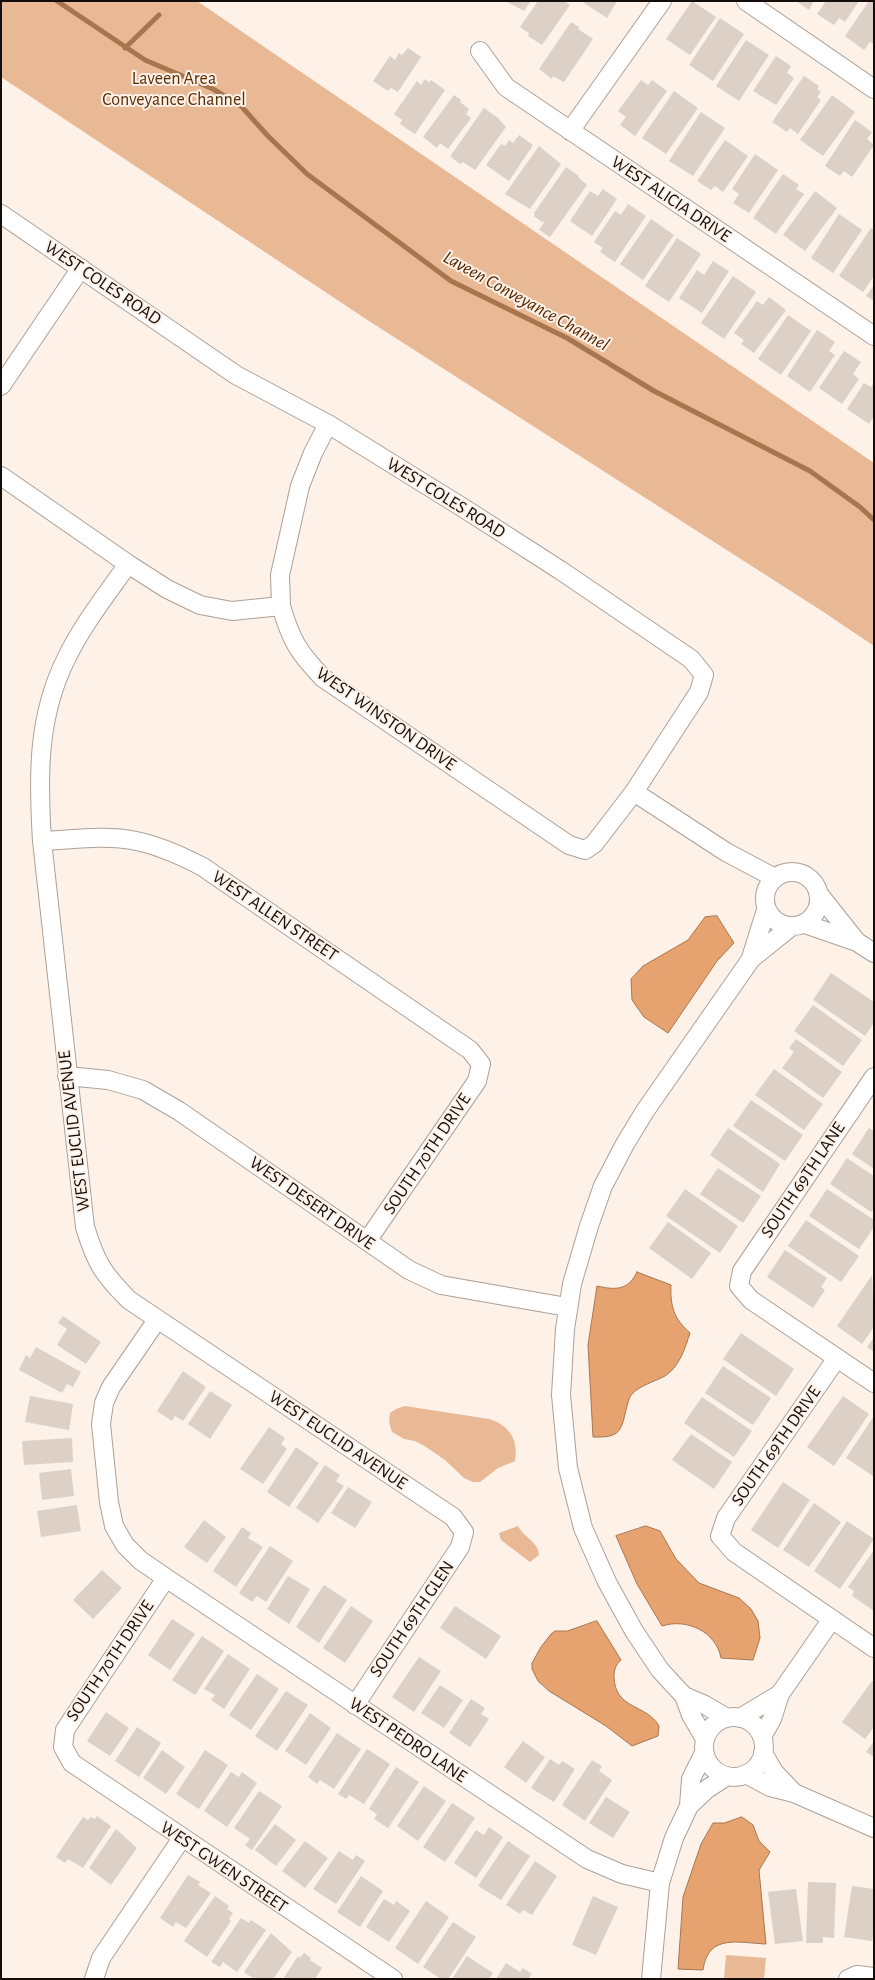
<!DOCTYPE html>
<html>
<head>
<meta charset="utf-8">
<style>
  body { margin:0 }
  #map { position:relative; width:875px; height:1980px; overflow:hidden; background:#fef1e8; font-family:"Alegreya Sans",sans-serif }
  canvas { display:block }
  .frame { position:absolute; inset:0; border:2px solid #130e0b; pointer-events:none }
</style>
</head>
<body>
<div id="map">
<canvas width="875" height="1980"></canvas>
<div class="frame"></div>
</div>
<script>
const ctx = document.querySelector('canvas').getContext('2d');
ctx.lineJoin = 'round';
function fill(path, color) {
  ctx.fillStyle = color;
  ctx.fill(path, 'evenodd');
}
function stroke(path, color, width, dash) {
  ctx.strokeStyle = color;
  ctx.lineWidth = width;
  ctx.lineCap = dash ? 'butt' : 'round';
  ctx.setLineDash(dash || []);
  ctx.stroke(path);
}
function label(font, color, halo, rows, align = 'center') {
  ctx.font = font + ' "Alegreya Sans",sans-serif';
  ctx.lineWidth = 4;
  ctx.setLineDash([]);
  ctx.textBaseline = 'middle';
  ctx.strokeStyle = halo;
  ctx.fillStyle = color;
  for (const [text, x, y, turn = 0] of rows) {
    ctx.save();
    ctx.translate(x, y);
    ctx.rotate((+turn || 0) * Math.PI / 180);
    ctx.textAlign = isNaN(turn) ? turn : align;
    if (halo) ctx.strokeText(text, 0, 0);
    ctx.fillText(text, 0, 0);
    ctx.restore();
  }
}
fill(new Path2D(`
  M1 1H197L874 463V646L822 611 369 321 1 77Z
  M405 1406 489 1419C509 1425 519 1440 515 1461L498 1468 480 1482H473L464 1478 445 1460 426 1447 415 1441 404 1439 392 1432 389 1422 390 1413 396 1409Z
  M518 1526C524 1538 538 1541 539 1555L530 1562 501 1540 499 1533Z
  M726 1955 766 1958 764 1979H724Z`), '#e9b894');
const water = new Path2D(`
  M717 916 734 943 717 961 668 1033 644 1017 632 1000 631 979 643 966 688 940 705 917Z
  M637 1272 671 1285C670 1306 674 1319 690 1333 685 1348 680 1366 665 1376 654 1382 640 1385 631 1395 629 1398 628 1403 627 1406 621 1430 622 1438 593 1437L588 1345 597 1286C615 1290 628 1291 637 1272Z
  M646 1526 660 1531 676 1559 699 1583 739 1598 751 1609 758 1621 760 1638 753 1660 721 1658C716 1631 686 1618 662 1626L637 1584 616 1536Z
  M597 1621 621 1660C616 1664 614 1670 614 1677 615 1710 647 1704 659 1726L658 1736 632 1746 606 1726 549 1691 538 1681 532 1669V1663L541 1647 551 1634 555 1631H567Z
  M742 1817 753 1825 759 1841 770 1852 759 1870 766 1944C739 1943 708 1933 703 1970L678 1969 683 1897 701 1844 713 1823H724Z`);
fill(water, '#e7a36f');
stroke(water, '#a77651', 1);
stroke(new Path2D(`
  M57 1 145 60 213 89 241 106 267 135 307 174 451 281 567 338 654 391 810 471 860 507 874 520
  M125 48 159 15`), '#a77651', 5);
fill(new Path2D(`
  M505 1H531L524 11Z
  M538 1H564L570 5 542 45 528 36 529 33 520 27Z
  M581 1H617L607 18Z
  M692 1 716 17 690 55 666 39Z
  M796 1H814L809 10Z
  M826 1H859L845 22 839 18 834 25 817 14Z
  M869 1H874V44L870 42 864 50 845 36Z
  M720 18 744 34 713 81 689 65Z
  M571 22 579 27 578 29 593 39 564 82 553 76 552 79 539 69Z
  M746 40 769 55 739 101 716 86Z
  M408 48 421 57 398 92 391 88 388 91 373 81 390 56 395 60 399 53 402 55Z
  M776 56 791 66 787 73 794 78 776 105 753 91Z
  M804 76 819 86 817 89 821 92 817 97 821 100 798 134 790 128 787 132 772 122Z
  M425 79 429 82 431 80 445 90 415 134 400 124 402 120 394 114 417 81 421 85Z
  M641 80 648 85 652 80 667 91 635 136 620 125 626 117 618 111Z
  M674 91 698 108 666 154 642 138Z
  M454 95 461 100 460 102 469 109 466 114 471 118 448 149 440 143 437 148 423 137Z
  M832 95 855 112 823 156 800 140Z
  M484 108 498 118 506 127 475 170 463 162 460 164 451 157V155Z
  M701 112 725 128 693 176 669 161Z
  M855 120 872 132 867 139 874 145 852 177 844 171 840 176 825 166Z
  M519 135 533 145 509 181 486 165 501 144 505 146 509 140 513 143Z
  M725 140 748 156 723 192 715 186 711 190 697 181Z
  M539 146 561 164 530 209 505 194Z
  M755 154 778 170 749 213 733 203 739 194 732 189Z
  M566 167 579 176 578 177 587 185 550 237 539 230 545 221 542 222 534 216 535 214 534 213Z
  M783 174 799 185 796 189 804 194 776 234 753 218Z
  M603 189 617 199 592 236 570 221 590 191 598 196Z
  M815 191 837 208 805 251 783 235Z
  M628 204 646 216 615 262 600 252 603 248 594 242 615 211 621 215Z
  M839 214 862 230 833 273 811 258Z
  M651 219 674 235 643 280 620 264Z
  M871 228 874 230V276L863 292 839 276Z
  M677 238 701 254 669 302 645 286Z
  M713 261 729 271 702 313 679 298 697 270 704 275Z
  M733 276 756 292 724 339 701 323Z
  M874 285V301L866 296Z
  M769 297 786 310 754 353 741 344 744 340 734 333 757 301 763 305Z
  M788 315 811 331 781 375 758 359Z
  M817 330 835 342 829 351 835 355 810 392 787 376Z
  M844 351 861 362 853 374 859 379 842 404 819 388Z
  M874 382V416L869 424 847 409 864 383 871 387Z
  M831 973 874 1002V1023L865 1036 813 1000Z
  M813 1005 862 1040 843 1066 794 1031Z
  M796 1039 842 1072 823 1098 782 1068 794 1052 789 1048Z
  M774 1069 823 1104 804 1130 755 1095Z
  M751 1100 803 1135 785 1161 733 1126Z
  M728 1128 780 1164 763 1192 710 1155Z
  M869 1128 874 1131V1169L852 1154Z
  M847 1158 874 1176V1208L871 1212 830 1184Z
  M718 1168 761 1196 743 1223 700 1194Z
  M685 1189 738 1226 720 1253 666 1216Z
  M827 1189 874 1220V1227L859 1249 809 1216Z
  M806 1220 859 1256 841 1282 788 1246Z
  M668 1222 711 1253 692 1279 649 1248Z
  M785 1250 827 1278 821 1287 825 1290 813 1308 767 1277Z
  M872 1275 874 1327 862 1344 837 1326Z
  M63 1316 101 1342 86 1364 57 1345 67 1329 58 1323Z
  M741 1333 794 1369 776 1396 723 1359Z
  M874 1337V1352L867 1347Z
  M36 1347 81 1372 73 1387 67 1384 62 1393 19 1370 26 1355 30 1358Z
  M723 1366 771 1398 753 1425 705 1393Z
  M183 1371 206 1387 183 1421 175 1416 172 1421 157 1411Z
  M210 1391 232 1405 210 1439 188 1424Z
  M30 1396 73 1404 69 1430 25 1422Z
  M843 1396 869 1414 834 1466 807 1447Z
  M702 1397 752 1431 734 1457 684 1423Z
  M874 1416V1475L873 1476 846 1458Z
  M269 1427 285 1438 281 1444 287 1449 263 1484 240 1469Z
  M691 1434 732 1462 714 1489 672 1460Z
  M72 1438 73 1462 24 1465 22 1441Z
  M296 1447 319 1463 289 1507 267 1492Z
  M325 1465 340 1475 336 1481 344 1486 318 1523 296 1508Z
  M71 1469 74 1496 42 1500 39 1473Z
  M783 1482 810 1500 778 1548 751 1530Z
  M348 1487 372 1502 355 1528 331 1513Z
  M814 1503 841 1522 809 1567 783 1550Z
  M77 1505 81 1531 41 1537 37 1511Z
  M204 1520 226 1537 207 1563 184 1547Z
  M847 1521 874 1539 840 1589 814 1571Z
  M242 1527 251 1533 248 1538 263 1547 236 1587 213 1571Z
  M270 1546 293 1561 266 1602 257 1596 252 1602 239 1593Z
  M874 1550V1611L852 1596 854 1591 848 1587Z
  M102 1570 122 1588 93 1619 73 1600Z
  M288 1576 310 1589 289 1624 267 1609Z
  M324 1585 347 1600 319 1643 296 1627Z
  M351 1606 373 1621 345 1663 323 1648Z
  M455 1606 501 1636 486 1659 440 1628Z
  M172 1619 195 1634 170 1670 148 1655Z
  M202 1636 224 1651 195 1695 172 1680Z
  M228 1654 250 1669 224 1709 211 1700 215 1695 204 1689Z
  M419 1657 441 1671 414 1712 392 1697Z
  M257 1674 279 1689 251 1730 229 1715Z
  M872 1681 874 1682V1727L865 1739 842 1722Z
  M440 1685 463 1700 444 1728 421 1713Z
  M286 1691 308 1705 277 1751 255 1736Z
  M471 1699 485 1708 481 1714 489 1719 470 1747 449 1733Z
  M106 1712 129 1728 110 1756 87 1741Z
  M310 1713 331 1728 306 1765 285 1751Z
  M137 1727 161 1743 139 1777 115 1761Z
  M337 1733 361 1749 334 1789 320 1780 317 1784 308 1777Z
  M523 1741 545 1757 526 1783 504 1767Z
  M874 1741V1757L866 1752Z
  M367 1749 390 1764 364 1804 349 1795 346 1799 338 1794Z
  M162 1750 185 1767 166 1794 143 1778Z
  M205 1750 228 1765 199 1809 176 1794Z
  M550 1759 559 1765 562 1761 575 1769 554 1802 531 1788Z
  M592 1760 602 1766 599 1771 612 1780 585 1821 562 1805Z
  M396 1767 419 1782 388 1828 374 1819 377 1814 369 1809Z
  M231 1772 239 1777 242 1772 257 1783 227 1827 204 1811Z
  M424 1786 446 1801 418 1841 397 1826Z
  M259 1791 282 1806 252 1850 245 1845 250 1839 234 1828Z
  M606 1797 630 1812 613 1838 589 1823Z
  M452 1803 475 1818 445 1862 423 1847Z
  M97 1816 111 1826 83 1868 68 1859 65 1863 56 1857 83 1817 88 1820 91 1817 95 1819Z
  M275 1824 296 1840 276 1866 255 1850Z
  M489 1827 503 1837 476 1878 454 1863 476 1830 484 1835Z
  M116 1829 137 1848 111 1885 89 1868Z
  M305 1841 328 1858 305 1888 282 1871Z
  M508 1841 530 1856 501 1900 478 1886Z
  M339 1851 353 1860 356 1855 365 1861 336 1904 313 1889Z
  M535 1861 557 1876 532 1915 523 1910 520 1914 506 1905Z
  M188 1875 200 1882 198 1885 211 1893 186 1928 176 1922 173 1927 160 1918Z
  M361 1876 383 1891 360 1927 337 1912Z
  M808 1882 836 1883 834 1938 823 1937V1943H806Z
  M852 1886 874 1889V1928L872 1941 844 1937Z
  M796 1889 803 1941 775 1944 768 1892Z
  M215 1896 229 1906 227 1909 233 1913 229 1919 231 1921 207 1957 184 1941Z
  M593 1896 618 1907 596 1955 572 1945Z
  M384 1899 394 1905 396 1901 410 1911 389 1942 366 1927Z
  M426 1901 449 1917 418 1964 395 1948Z
  M241 1918 249 1923 251 1920 266 1930 237 1972 223 1962 220 1967 211 1962Z
  M453 1922 476 1937 448 1979H441L423 1967Z
  M271 1933 292 1952 273 1979H254L244 1972Z
  M304 1953 311 1958 310 1960 322 1968 315 1979H283L298 1956 300 1958Z
  M467 1956 493 1973 489 1979H452Z
  M506 1963 520 1972 523 1968 532 1974 528 1979H496Z`), '#ddd0c7');
const minor = new Path2D(`
  M746 1 874 89
  M480 51 506 87 874 336
  M570 131 662 1
  M1 214 236 375 328 424 465 509 560 570 691 659 704 675 699 692 634 792 594 844 585 850 569 845 323 678C298 652 291 640 281 606L232 611 200 605 167 589 128 564 1 476
  M1 386 81 268
  M128 564C107 594 83 624 67 657 37 716 38 776 42 841L85 1227C96 1263 103 1274 129 1300L453 1517 464 1532 460 1547 355 1705
  M281 606 280 575 300 486 313 453 328 424
  M634 792 726 852 775 878
  M42 841C71 840 102 835 131 840 156 844 180 855 203 867L470 1050 481 1064 477 1081 367 1241
  M765 899a27 27 0 1 1 54 0a27 27 0 1 1-54 0Z
  M818 893 857 942
  M805 924 857 942 874 953
  M751 958 766 910
  M67 1076 108 1080 143 1090 179 1111 409 1270 441 1285 567 1307
  M874 1077 742 1271 739 1286 751 1300 874 1383
  M157 1320 111 1387 104 1403 101 1424 109 1502 114 1526 125 1545 140 1560 166 1578 587 1859 622 1874 660 1883
  M837 1358 726 1518 720 1536 734 1552 874 1648
  M166 1578 65 1730 63 1747 72 1763 393 1979
  M684 1696 705 1705 727 1718
  M704 1747a30 30 0 1 1 60 0a30 30 0 1 1-60 0Z
  M740 1718 780 1694
  M762 1737 772 1719 780 1694 832 1619
  M705 1739 691 1715 684 1696 660 1670 634 1631 607 1582 583 1528 568 1468 561 1395 565 1329 572 1284 589 1226 603 1186 625 1144 645 1111 751 959 792 926
  M763 1753 774 1772 794 1793
  M746 1774 770 1787 794 1793 874 1828
  M689 1806 707 1789 727 1776
  M94 1979 101 1958 182 1838
  M651 1979 660 1883 674 1838 689 1806 691 1779 704 1753
  M848 1979 857 1975 874 1977`);
stroke(minor, '#aca097', 20);
stroke(minor, '#fff', 18);
label('18px', '#582c02', '#fef1e8', [
  ["Laveen Area",174,79],
  ["Conveyance Channel",174,100]
]);
label('18px', '#130e0b', '#fef1e8', [
  ["WEST ALICIA DRIVE",671,199,34],
  ["WEST COLES ROAD",103,283,34],
  ["WEST COLES ROAD",446,498,32],
  ["WEST WINSTON DRIVE",386,719,35],
  ["WEST ALLEN STREET",275,916,34],
  ["WEST EUCLID AVENUE",74,1131,-97],
  ["SOUTH 70TH DRIVE",427,1154,-56],
  ["SOUTH 69TH LANE",803,1180,-56],
  ["WEST DESERT DRIVE",312,1203,35],
  ["WEST EUCLID AVENUE",338,1440,34],
  ["SOUTH 69TH DRIVE",776,1446,-55],
  ["SOUTH 69TH GLEN",412,1619,-56],
  ["SOUTH 70TH DRIVE",110,1661,-56],
  ["WEST PEDRO LANE",408,1740,34],
  ["WEST GWEN STREET",224,1867,34]
]);
label('italic 19px', '#532800', '#fef1e8', [
  ["Laveen Conveyance Channel",526,301,29]
]);
</script>
</body>
</html>
